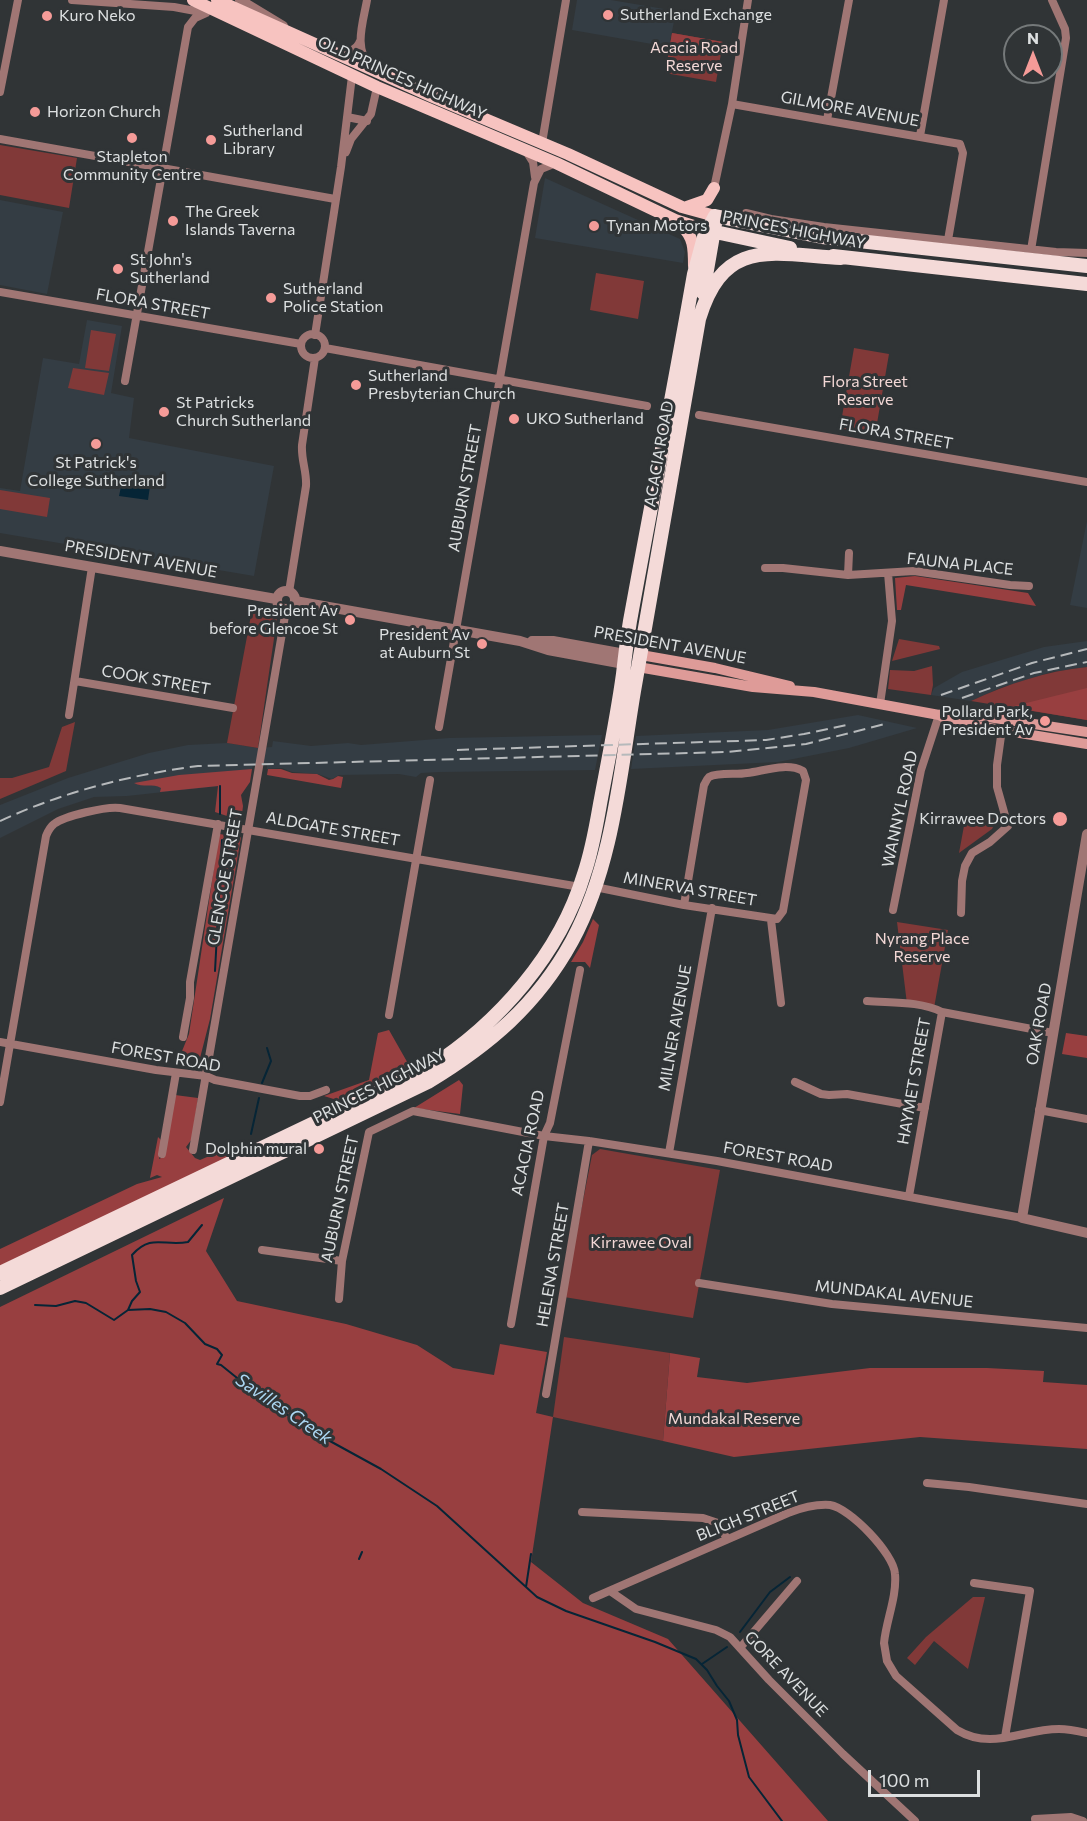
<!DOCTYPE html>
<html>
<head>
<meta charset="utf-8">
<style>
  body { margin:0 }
  #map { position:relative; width:1087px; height:1821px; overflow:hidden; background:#303436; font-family:Commissioner,sans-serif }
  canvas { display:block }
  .north { position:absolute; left:1003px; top:24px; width:60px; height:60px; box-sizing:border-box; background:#303436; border:2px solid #75797a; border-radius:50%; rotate:0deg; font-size:16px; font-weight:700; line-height:24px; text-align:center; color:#dde0e1 }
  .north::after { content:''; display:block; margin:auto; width:21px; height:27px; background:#f59b98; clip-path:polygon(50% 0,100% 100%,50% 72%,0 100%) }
  .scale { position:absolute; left:868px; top:1770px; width:112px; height:27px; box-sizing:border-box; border:3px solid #dde0e1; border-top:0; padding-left:8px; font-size:18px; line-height:21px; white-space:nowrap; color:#dde0e1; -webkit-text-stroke:4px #303436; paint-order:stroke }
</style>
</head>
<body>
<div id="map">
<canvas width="1087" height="1821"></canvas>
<div class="north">N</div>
<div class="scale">100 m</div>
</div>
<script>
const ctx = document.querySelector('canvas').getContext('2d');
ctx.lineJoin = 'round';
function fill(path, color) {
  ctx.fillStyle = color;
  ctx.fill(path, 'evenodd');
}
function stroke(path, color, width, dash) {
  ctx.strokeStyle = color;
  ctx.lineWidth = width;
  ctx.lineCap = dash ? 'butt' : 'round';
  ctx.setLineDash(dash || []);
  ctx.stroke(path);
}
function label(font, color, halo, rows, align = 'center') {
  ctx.font = font + ' Commissioner,sans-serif';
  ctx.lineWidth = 6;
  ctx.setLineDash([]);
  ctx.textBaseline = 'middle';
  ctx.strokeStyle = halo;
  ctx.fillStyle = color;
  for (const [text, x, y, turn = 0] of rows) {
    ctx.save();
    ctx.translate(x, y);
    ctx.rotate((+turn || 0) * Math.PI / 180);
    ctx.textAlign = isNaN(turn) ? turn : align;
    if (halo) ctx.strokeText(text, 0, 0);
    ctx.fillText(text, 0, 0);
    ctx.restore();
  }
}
fill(new Path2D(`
  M577 0H611L676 11 669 47 572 30Z
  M545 178 680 239 685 252 683 263 535 238Z
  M0 200 63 212 47 294 0 285Z
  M87 320 122 326 111 393 134 398 129 438 274 466 254 576 0 533V488L20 491 43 358 79 364Z
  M1087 521V608L1070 605Z
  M1087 641V667L1051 672 1000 688 971 701 931 695 934 688 962 672 1044 647Z
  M858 715 917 728 849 748 778 762 631 769 636 736 768 730Z
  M602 735 595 770 440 772 421 773 416 777 399 774 339 775 332 779 318 774 292 772 282 768 267 769V765L253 766 252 769 219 786 127 796 94 797 58 809 0 838V805L68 778 149 753 188 745 227 743 258 748 272 747 273 741 311 746 348 743 361 745 449 738Z`), '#343d44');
fill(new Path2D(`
  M672 33 723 42 716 82 665 73Z
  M0 145 77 158 69 208 0 195Z
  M596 273 644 281 638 319 590 310Z
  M91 330 116 334 109 371 85 368Z
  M854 348 889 354 875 435 840 428Z
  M73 368 109 373 104 395 68 388Z
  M0 490 50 498 47 517 0 509Z
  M252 610 270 614 277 618 258 748 227 743Z
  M899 639 939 646 940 649 892 661Z
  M932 666 933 685 931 695 888 689 890 670 914 671Z
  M1087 667V720L971 701C1008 684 1046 671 1087 667Z
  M75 722 66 771 0 799V778H12L49 767 62 727Z
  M966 815 997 819 992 829 959 853Z
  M897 922 948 930 934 1008 907 1004Z
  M600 1149 720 1170 693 1318 564 1297 592 1155Z
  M564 1337 670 1353 663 1441 553 1417Z
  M973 1597H985L968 1669 934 1641 915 1665 907 1658 926 1637Z`), '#813938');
fill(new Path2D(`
  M672 33 723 42 721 54 677 53 671 58 668 57Z
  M915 576 1028 593 1036 606 906 585 901 610H897L895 578Z
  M1087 688V720L1010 707Z
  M252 769 250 782 241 795 243 806 242 814 236 819 215 812 218 786 160 792 161 788C153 783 143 788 134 783L179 775Z
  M268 769H281L292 773 317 774 329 780 333 779 338 776 343 777 341 788 267 775Z
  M219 834 241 837 210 1019 200 1058 180 1056 189 1034Z
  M593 919 599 925 590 968 585 962H571L583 942Z
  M389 1030 410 1067 340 1101 324 1096 369 1080 378 1033Z
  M1066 1033 1087 1036V1058L1062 1054Z
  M459 1080 463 1085 460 1114 414 1108Z
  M175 1095 198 1098 192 1139 186 1147 195 1158 200 1160 221 1151 234 1155 0 1266V1249L137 1184 162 1177 157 1175 150 1178 158 1137 162 1141 159 1159 163 1157Z
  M224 1198 206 1251 237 1301 346 1324 417 1345 453 1368 494 1375 500 1344 547 1352 536 1413 553 1417 531 1562 583 1603 668 1639 828 1821H0V1307Z
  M670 1353 700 1358 697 1377 747 1383 870 1368H987L1044 1371 1043 1382 1087 1385V1449L920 1437 734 1457 663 1441Z`), '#983f40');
fill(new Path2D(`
  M122 482 150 486 148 500 119 496Z`), '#062536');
stroke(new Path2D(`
  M220 814V786
  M215 971 222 840
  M262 1083 271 1061 267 1048
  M251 1134 259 1098
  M35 1305 56 1306 75 1301 86 1303 114 1320 128 1310 150 1309 166 1312 185 1323 205 1344 217 1349 222 1355 217 1364 221 1365 252 1390 308 1429 381 1469 437 1506 526 1587
  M128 1310 132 1301 140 1292 136 1281 132 1255C152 1233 164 1247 188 1242L202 1225
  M531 1554 526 1587 537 1597 566 1611 655 1642 696 1659 707 1670 717 1686 729 1701 737 1720 738 1735 749 1777 782 1821
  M359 1559 362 1552
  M740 1632 770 1592 790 1577
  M702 1664 727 1647`), '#062536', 2);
stroke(new Path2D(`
  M72 0 174 7 206 13
  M367 0C363 23 353 49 371 68
  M336 52C346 52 356 52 360 41
  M0 92 18 0
  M732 104 960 144 963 153 948 240
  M347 117 367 121
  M827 120 849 0
  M920 136 944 0
  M0 139 335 199
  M542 143 566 0
  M526 151 533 162 535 177
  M346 152 351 139 371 114 377 87
  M714 188 732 104 748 0
  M746 213 771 219 824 227 1056 252 1087 253
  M1031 250 1066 38 1065 29 1052 0
  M0 292 301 344
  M301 346a12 12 0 1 1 24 0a12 12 0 1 1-24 0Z
  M315 335 341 167 352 76
  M325 348 647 406
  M125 381 188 27 195 18 206 13
  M699 415 1087 482
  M765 568H783L848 575 914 571 1010 585 1029 586
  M848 575 849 553
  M289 592 306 486C307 472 301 460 302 445L315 358
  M75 681 233 708
  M880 704 892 621 888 573
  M69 715 92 567
  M439 727 534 183 541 169 556 163
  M595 887 684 905 777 919 783 911 806 780 803 771C787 762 764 771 747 773 737 775 718 772 709 777 706 780 706 782 704 785L684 905
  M893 910 921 770 939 715
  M961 913 962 881 965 866 972 853 990 842 1008 826 997 787V765L1002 729
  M771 920 781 1003
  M867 1001C891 1003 920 1001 942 1012
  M389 1015 430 780
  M183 1037 190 998V982L218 824
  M0 1042 156 1070 206 1076 215 1080 300 1096H310L326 1090
  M795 1082 821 1094 829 1095 847 1094 925 1108
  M0 1102 46 836C48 831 50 827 54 824 64 816 107 806 120 808L580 887
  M1039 1110 1087 1119
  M193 1150 286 610
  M669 1153 712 908
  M162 1154 176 1073
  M909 1196 942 1012 1053 1033
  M262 1250 342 1261
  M699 1283 832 1304 1087 1328
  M339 1299 342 1261 369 1132 413 1111 544 1136 589 1141 717 1161 1022 1218
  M511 1324 544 1136 550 1123 580 970
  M546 1394 589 1141
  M927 1483 969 1487 1087 1504
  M582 1512 703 1518 718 1523 727 1539
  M974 1583 1030 1591 1005 1737
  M610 1591 636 1609 716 1630 730 1637 769 1680 843 1754 915 1821
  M593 1598 788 1513C801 1508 816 1504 830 1505 850 1508 894 1554 895 1574 897 1597 886 1621 884 1643L887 1661 896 1676 957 1730C992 1751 1022 1729 1059 1729 1068 1729 1078 1731 1087 1733
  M740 1648 797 1581
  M1035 1819 1071 1817 1083 1821`), '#a07674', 8);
stroke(new Path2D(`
  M240 0 283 26
  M0 551 276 599
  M277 600a9 9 0 1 1 18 0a9 9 0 1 1-18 0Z
  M295 601 520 641 548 650 624 664
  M532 641H553L625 654
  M1087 834 1022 1218 1087 1233`), '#a07674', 10);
stroke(new Path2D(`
  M641 655 715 668 790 686
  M638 667 753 687 814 692 939 715 953 722 1087 744
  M939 715 955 712 1087 732`), '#de9b98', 10);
stroke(new Path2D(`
  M193 0 377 87 556 163 675 220 706 230
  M217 0 433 97 568 154 682 207 715 216
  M687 207 707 200 714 188
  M681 225C694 237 694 248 694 266`), '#f7c3c0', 12);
stroke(new Path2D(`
  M715 216 822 237 1087 266
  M706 230 790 248
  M833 256 1087 284
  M703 293 715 224
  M0 1273 429 1068C498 1024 560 954 584 874 592 851 596 827 600 804 608 761 617 718 623 674 625 656 627 639 630 621 651 505 674 389 694 274L704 237 715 216
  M0 1288 428 1082C489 1045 537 1005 572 941 613 865 620 774 634 691 656 567 677 443 699 319 724 237 771 254 841 258`), '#f4dad8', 14);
stroke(new Path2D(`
  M941 695 1032 663 1087 649
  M962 698 1034 673 1087 662
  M457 750 766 740 804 734 851 724
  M0 821C63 792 129 775 198 766L728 752 806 744 885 724`), '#b6b9bb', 2, [12, 6]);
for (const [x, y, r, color] of [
  [608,15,6,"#f59b98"],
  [47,16,6,"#f59b98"],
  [35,112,6,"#f59b98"],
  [132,138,6,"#f59b98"],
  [211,140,6,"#f59b98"],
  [173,221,6,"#f59b98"],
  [594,226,6,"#f59b98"],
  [118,269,6,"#f59b98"],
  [271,298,6,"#f59b98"],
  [356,385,6,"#f59b98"],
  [164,412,6,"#f59b98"],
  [514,419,6,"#f59b98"],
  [96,444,6,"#f59b98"],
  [350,620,6,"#f59b98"],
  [482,644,6,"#f59b98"],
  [1045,721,6,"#f59b98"],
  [1060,819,8,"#f59b98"],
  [319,1149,6,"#f59b98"]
]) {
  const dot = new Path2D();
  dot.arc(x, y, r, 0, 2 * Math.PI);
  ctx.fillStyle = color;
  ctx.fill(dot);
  stroke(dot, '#303436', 2);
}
label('16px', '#dde0e1', '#303436', [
  ["Sutherland Exchange",620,15],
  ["Kuro Neko",59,16],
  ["Horizon Church",47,112],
  ["Sutherland",223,131],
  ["Library",223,149],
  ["Stapleton",132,157,"center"],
  ["Community Centre",132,175,"center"],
  ["The Greek",185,212],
  ["Islands Taverna",185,230],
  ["Tynan Motors",606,226],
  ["St John's",130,260],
  ["Sutherland",130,278],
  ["Sutherland",283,289],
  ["Police Station",283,307],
  ["Sutherland",368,376],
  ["Presbyterian Church",368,394],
  ["St Patricks",176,403],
  ["Church Sutherland",176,421],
  ["UKO Sutherland",526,419],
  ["St Patrick's",96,463,"center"],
  ["College Sutherland",96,481,"center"],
  ["President Av",338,611,"right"],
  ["before Glencoe St",338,629,"right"],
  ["President Av",470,635,"right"],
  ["at Auburn St",470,653,"right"],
  ["Pollard Park,",1033,712,"right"],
  ["President Av",1033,730,"right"],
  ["Kirrawee Doctors",1046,819,"right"],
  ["Dolphin mural",307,1149,"right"]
], 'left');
label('16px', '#f3d8d6', '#303436', [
  ["Acacia Road",694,48],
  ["Reserve",694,66],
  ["Flora Street",865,382],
  ["Reserve",865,400],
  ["Nyrang Place",922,939],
  ["Reserve",922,957],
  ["Kirrawee Oval",641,1243],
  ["Mundakal Reserve",734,1419]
]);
label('16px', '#dde0e1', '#303436', [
  ["OLD PRINCES HIGHWAY",402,78,24],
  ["GILMORE AVENUE",850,109,10],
  ["PRINCES HIGHWAY",794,230,11],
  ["FLORA STREET",153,304,10],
  ["FLORA STREET",896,434,10],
  ["ACACIA ROAD",659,454,-80],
  ["AUBURN STREET",465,488,-80],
  ["PRESIDENT AVENUE",141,559,10],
  ["FAUNA PLACE",960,564,6],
  ["PRESIDENT AVENUE",670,645,10],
  ["COOK STREET",156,680,10],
  ["WANNYL ROAD",900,809,-78],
  ["ALDGATE STREET",333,829,10],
  ["GLENCOE STREET",225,877,-80],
  ["MINERVA STREET",690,889,10],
  ["OAK ROAD",1039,1024,-80],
  ["MILNER AVENUE",675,1028,-80],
  ["FOREST ROAD",166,1057,10],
  ["HAYMET STREET",914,1081,-80],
  ["PRINCES HIGHWAY",379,1086,-27],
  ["ACACIA ROAD",528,1143,-78],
  ["FOREST ROAD",778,1157,10],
  ["AUBURN STREET",340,1199,-78],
  ["HELENA STREET",553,1265,-80],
  ["MUNDAKAL AVENUE",894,1294,6],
  ["BLIGH STREET",748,1516,-22],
  ["GORE AVENUE",786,1674,46]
]);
label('italic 18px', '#acd7f3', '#303436', [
  ["Savilles Creek",284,1409,34]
]);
</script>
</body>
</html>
